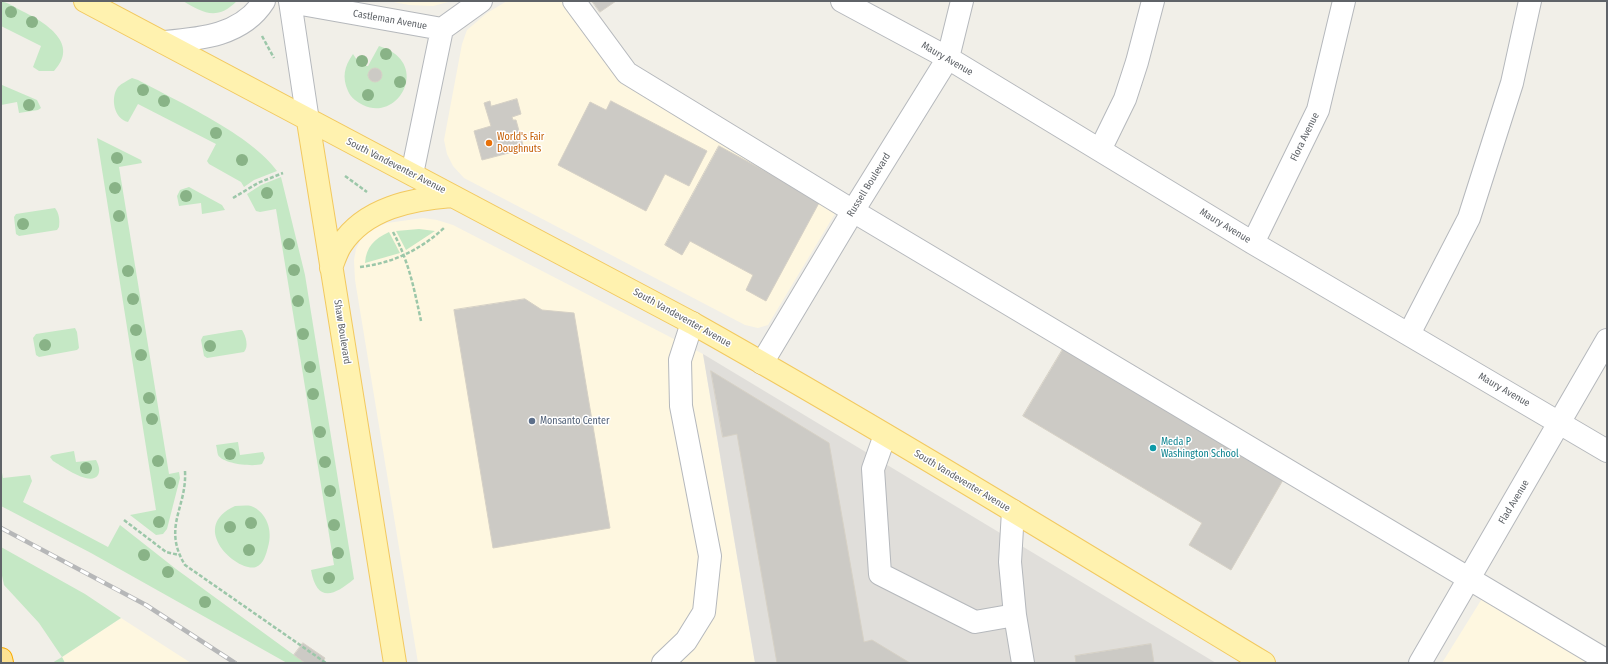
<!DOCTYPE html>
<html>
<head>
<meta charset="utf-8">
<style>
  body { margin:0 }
  #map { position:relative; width:1608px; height:664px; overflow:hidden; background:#f1efe8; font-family:"Fira Sans Condensed",sans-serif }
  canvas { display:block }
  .frame { position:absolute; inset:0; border:2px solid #5f6368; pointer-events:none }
</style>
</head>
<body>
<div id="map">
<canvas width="1608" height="664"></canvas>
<div class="frame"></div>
</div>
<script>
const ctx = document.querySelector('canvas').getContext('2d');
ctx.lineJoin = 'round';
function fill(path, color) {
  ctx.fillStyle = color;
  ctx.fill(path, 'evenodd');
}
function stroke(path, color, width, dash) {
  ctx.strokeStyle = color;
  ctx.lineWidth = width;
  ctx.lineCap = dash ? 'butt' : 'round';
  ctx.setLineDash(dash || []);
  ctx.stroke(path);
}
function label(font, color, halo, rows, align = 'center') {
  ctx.font = font + ' "Fira Sans Condensed",sans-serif';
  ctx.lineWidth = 3;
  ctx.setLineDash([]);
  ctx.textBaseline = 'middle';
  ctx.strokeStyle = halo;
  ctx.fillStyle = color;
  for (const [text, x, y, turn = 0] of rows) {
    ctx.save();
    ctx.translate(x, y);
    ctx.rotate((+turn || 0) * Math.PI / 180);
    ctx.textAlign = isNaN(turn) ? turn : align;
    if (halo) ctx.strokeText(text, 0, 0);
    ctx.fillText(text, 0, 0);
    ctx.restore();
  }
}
fill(new Path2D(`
  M388 1H452L433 6 409 5Z
  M507 1H565L625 84 836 212 768 325 758 328 745 325 464 178 453 166 447 154 444 140 462 44 467 30 487 13Z
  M423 218 437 220 453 225 703 354 755 663H418L355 280 354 260 356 249 361 239 369 230 387 223Z
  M1483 597 1595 663H1442Z
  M121 618 191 663H65L62 657Z`), '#fef7e0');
fill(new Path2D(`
  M703 354 1216 663H755Z`), '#e0deda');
fill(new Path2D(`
  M1 1C9 3 16 8 24 12 46 23 80 44 54 71H39L33 67 41 46 1 26Z
  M183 1H237C217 21 203 13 183 1Z
  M379 46C432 62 399 123 363 105 357 102 351 98 348 91 342 77 344 67 353 54L361 66H368Z
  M132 78 138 80C177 101 253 136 277 171L254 180 244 187 241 182 209 164 207 161 216 144 138 104 128 122C114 119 110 98 118 87 122 83 127 81 132 78Z
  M2 85 37 100 41 108 38 110 19 113 17 102 1 105Z
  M97 138 141 160 142 163 119 167 169 474 179 472 180 478 167 529 163 534 156 535 130 515 156 510Z
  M281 177 305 275 354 579C335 595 317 604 311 570L334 565 276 209 260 212 256 211 247 194 261 185Z
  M189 187 222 205 225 210 202 214 201 203 179 206 177 196 180 190Z
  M55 208C59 213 60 220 59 227L57 230 19 236 16 234 14 217 16 214Z
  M419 229 435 231 406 250 396 231Z
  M389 232 400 253 365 263C366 247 374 239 389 232Z
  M75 328 77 332 79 348 77 350 39 357 36 355 33 338 36 334Z
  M239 330H242C246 336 249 347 244 352L207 358 204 356 201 340 203 336Z
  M238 442 240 455 263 452 265 458 262 464C253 467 223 464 218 455 217 452 217 448 216 445Z
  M74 451 76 462 96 460C98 464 101 470 98 475 90 487 62 466 53 461L50 457 52 455Z
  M1 467 3 478 30 475 32 481 23 502 108 547 120 525 176 569 305 663H287L91 553 1 506Z
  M235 506C240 506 246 505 251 506 267 512 273 531 268 547 266 554 264 564 256 567 238 573 187 528 235 506Z
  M1 547 85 594 121 618 62 657 65 663H52L62 657 39 623 4 585 1 571Z`), '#c5e8c5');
const building = new Path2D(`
  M592 1H616L600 12Z
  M368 75a7 7 0 1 1 14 0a7 7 0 1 1-14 0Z
  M517 99 521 114 512 117 513 120H516L524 149 482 160 474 131 491 126 484 103 490 101 491 106Z
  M611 101 707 151 689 186 665 174 646 211 558 165 590 102 606 110Z
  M719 146 820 201 766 301 746 290 753 275 690 241 682 255 665 245Z
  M525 299 542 310 574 313 610 528 493 548 454 310Z
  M1063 349 1283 480 1231 570 1189 545 1202 523 1023 416Z
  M711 371 829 443 864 642 872 640 910 663H777L737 434 723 437Z
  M303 643 325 658 322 663H305L294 655Z
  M1151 644 1154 663H1076L1075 656Z`);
fill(building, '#cccac5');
stroke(building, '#d6d1c6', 1);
const minor = new Path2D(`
  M290 1 308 121
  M574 1 627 73 853 211 1607 661
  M842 1 948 58 1253 243 1607 451
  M290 2 442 29 481 1
  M163 42C199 39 242 36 264 1
  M1100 150 1125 99 1137 62 1153 1
  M412 174 442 29
  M1253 243 1318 110 1344 1
  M1409 334 1469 218 1512 83 1530 1
  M762 363 853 211 948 58 962 1
  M885 435 873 469 880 574 975 622 1015 615
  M1013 511 1010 562 1015 615 1023 663
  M663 663 686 641 704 612 710 556 681 406 680 360 692 323
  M1420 663 1607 340`);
const major = new Path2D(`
  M85 1 692 323C886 432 1074 548 1264 663
  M308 121 395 663
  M331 268C334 260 337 251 341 245 365 208 412 199 452 196`);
const highway = new Path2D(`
  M1 659 2 663`);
stroke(minor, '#b5b8bc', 24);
stroke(major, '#f2c960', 24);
stroke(highway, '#f9ab00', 24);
stroke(new Path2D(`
  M262 36 274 58
  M345 176 367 192
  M233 198 258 183 283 173
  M393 232C409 262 414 288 421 321
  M360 267C393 263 420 250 444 228
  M185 471C187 508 162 527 185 565L326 663
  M124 520 166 552 179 555`), '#9cc7a9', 2.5, [4, 2]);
stroke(minor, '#fff', 22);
stroke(major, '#fff2af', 22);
stroke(highway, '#fde293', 22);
const rail = new Path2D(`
  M1 528 146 605 235 663`);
stroke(rail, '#b6b7b8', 4.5);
stroke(rail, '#fff', 3, [9]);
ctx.fillStyle = '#89b387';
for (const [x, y] of [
  [11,12],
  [32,22],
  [386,54],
  [362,61],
  [400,82],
  [143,90],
  [368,95],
  [164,101],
  [29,105],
  [216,133],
  [117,158],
  [242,160],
  [115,188],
  [267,193],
  [186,196],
  [119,216],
  [23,224],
  [289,244],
  [294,270],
  [128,271],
  [133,299],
  [298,301],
  [136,330],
  [303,334],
  [45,345],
  [210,346],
  [141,355],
  [310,367],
  [313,394],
  [149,398],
  [152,419],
  [320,432],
  [230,454],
  [158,461],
  [325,462],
  [86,468],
  [170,483],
  [330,491],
  [159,522],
  [251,523],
  [334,525],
  [230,527],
  [249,550],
  [338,553],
  [144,555],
  [168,572],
  [329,578],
  [205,602]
]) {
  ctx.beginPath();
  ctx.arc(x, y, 6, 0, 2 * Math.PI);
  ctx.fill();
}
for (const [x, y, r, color] of [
  [489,143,4,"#e8710a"],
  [532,421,4,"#5c6f8a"],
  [1153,448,4,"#0f9aa8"]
]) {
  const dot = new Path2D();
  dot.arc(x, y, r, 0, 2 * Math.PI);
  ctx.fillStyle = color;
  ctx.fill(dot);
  stroke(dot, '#fff', 1.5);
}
label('10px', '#5f6368', '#fff', [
  ["Castleman Avenue",390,20,10],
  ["Maury Avenue",947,59,30],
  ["Flora Avenue",1305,137,-64],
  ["South Vandeventer Avenue",396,166,27],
  ["Russell Boulevard",869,185,-58],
  ["Maury Avenue",1225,226,31],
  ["South Vandeventer Avenue",682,318,29],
  ["Shaw Boulevard",342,332,81],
  ["Maury Avenue",1504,390,30],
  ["South Vandeventer Avenue",962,481,31],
  ["Flad Avenue",1514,502,-59]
]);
label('10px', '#c56008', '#fff', [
  ["World's Fair",497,137],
  ["Doughnuts",497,149]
], 'left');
label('10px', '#4e5e75', '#fff', [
  ["Monsanto Center",540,421]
], 'left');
label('10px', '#0d838f', '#fff', [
  ["Meda P",1161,442],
  ["Washington School",1161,454]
], 'left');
</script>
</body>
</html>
